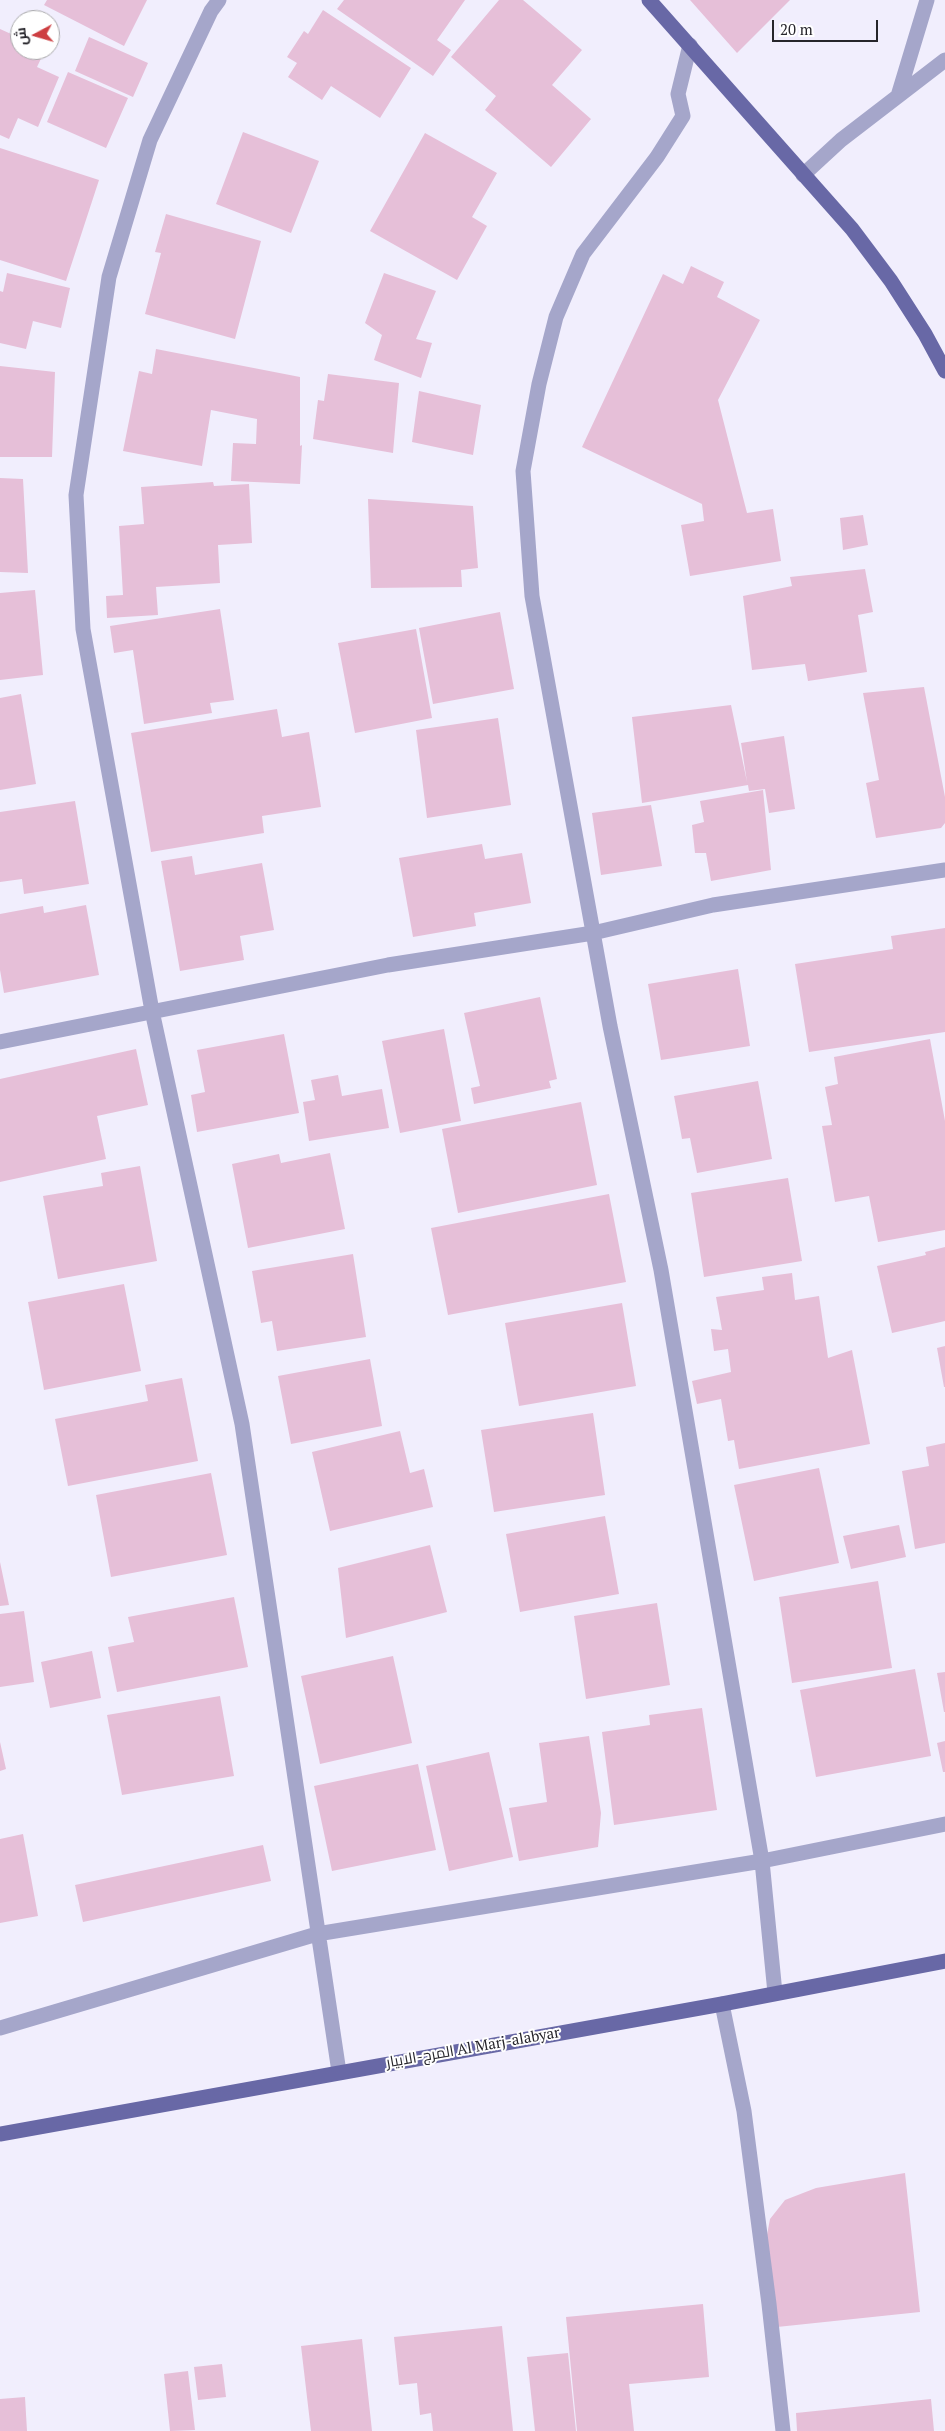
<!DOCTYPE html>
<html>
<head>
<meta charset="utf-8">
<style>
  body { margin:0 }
  #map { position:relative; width:945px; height:2431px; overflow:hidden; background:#f1eefd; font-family:"PT Serif",Cairo,serif }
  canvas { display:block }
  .north { position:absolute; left:10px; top:10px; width:50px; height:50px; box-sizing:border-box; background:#fff; border:1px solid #a8a8aa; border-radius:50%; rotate:264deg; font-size:14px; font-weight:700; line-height:20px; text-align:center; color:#26252b }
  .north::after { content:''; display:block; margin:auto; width:18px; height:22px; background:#cd3e41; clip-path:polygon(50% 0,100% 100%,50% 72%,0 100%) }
  .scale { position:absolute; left:772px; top:20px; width:106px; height:22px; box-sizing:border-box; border:2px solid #26252b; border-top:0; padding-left:6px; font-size:15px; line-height:18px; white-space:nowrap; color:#26252b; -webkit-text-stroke:4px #fff; paint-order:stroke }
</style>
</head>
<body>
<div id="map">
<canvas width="945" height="2431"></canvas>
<div class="north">ش</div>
<div class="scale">20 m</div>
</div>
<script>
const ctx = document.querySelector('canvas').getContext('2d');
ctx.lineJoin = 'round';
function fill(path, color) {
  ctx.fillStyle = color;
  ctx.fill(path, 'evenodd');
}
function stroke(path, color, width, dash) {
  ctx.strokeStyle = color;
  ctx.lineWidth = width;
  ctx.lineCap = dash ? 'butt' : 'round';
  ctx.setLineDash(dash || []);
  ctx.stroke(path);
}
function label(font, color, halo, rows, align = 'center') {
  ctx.font = font + ' "PT Serif",Cairo,serif';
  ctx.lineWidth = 4;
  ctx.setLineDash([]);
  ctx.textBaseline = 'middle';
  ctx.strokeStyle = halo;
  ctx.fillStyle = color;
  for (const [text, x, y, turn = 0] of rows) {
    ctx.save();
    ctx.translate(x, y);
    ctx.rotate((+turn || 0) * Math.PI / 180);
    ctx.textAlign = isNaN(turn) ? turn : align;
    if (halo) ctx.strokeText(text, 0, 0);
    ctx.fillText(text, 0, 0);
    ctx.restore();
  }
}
fill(new Path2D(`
  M47 0H147L124 46 44 5Z
  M344 0H465L437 40 451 50 433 76 337 9Z
  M499 0H523L582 50 552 85 591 119 551 167 485 110 496 96 451 57Z
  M690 0H790L737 53Z
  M323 10 411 68 380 118 331 86 322 100 288 77 297 63 287 57 304 31 308 34Z
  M0 29 20 38V50H45L37 67 59 77 38 127 18 118 9 139 0 135Z
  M89 37 148 63 133 97 75 71Z
  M68 72 128 98 106 148 47 122Z
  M243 132 319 161 291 233 216 204Z
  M425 133 497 173 472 217 487 226 457 280 370 231Z
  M0 148 99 180 66 281 0 260Z
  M166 214 261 241 235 339 145 314 161 253 155 252Z
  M691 266 724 282 717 297 760 320 718 400 747 513 773 509 781 561 690 576 681 525 704 521 702 504 582 447 663 274 683 284Z
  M7 273 70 288 61 328 33 321 26 349 0 343V291L3 292Z
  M384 273 436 291 416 339 432 343 421 378 374 360 382 335 365 323Z
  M156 349 300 377V446L302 445 300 484 231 481 233 443 256 444 257 419 211 410 202 466 123 451 139 371 152 374Z
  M0 366 55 372 52 457H0Z
  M328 374 399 383 393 453 313 439 318 400 324 401Z
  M419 391 481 405 473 455 412 442Z
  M0 478 23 479 28 573 0 572Z
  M213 482 214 486 249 484 252 543 218 545 220 583 156 587 158 615 107 618 106 596 123 595 119 526 144 524 141 487Z
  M368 499 473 506 478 568 461 570 462 587 371 588Z
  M863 515 868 545 843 550 840 518Z
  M865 569 873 612 858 615 867 672 808 681 805 664 752 670 743 596 792 586 790 577Z
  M35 590 43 675 0 680V593Z
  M220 609 234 700 210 703 212 713 144 724 133 650 114 653 110 626Z
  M500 612 514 689 433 704 419 628Z
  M416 629 432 718 355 733 338 643Z
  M924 687 945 797V823L941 828 876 838 866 783 879 780 863 693Z
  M21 694 36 784 0 790V698Z
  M731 705 747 782 741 743 784 736 795 809 769 813 765 789 749 791 748 785 642 803 632 717Z
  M277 709 282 737 309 732 321 807 262 816 264 833 151 852 131 733Z
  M498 718 511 805 427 818 416 730Z
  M763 790 771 870 711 881 706 853H695L692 825 704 822 700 801Z
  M75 801 89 884 24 894 22 879 0 882V812Z
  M651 805 662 866 601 875 592 813Z
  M482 844 485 859 522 853 531 903 474 913 476 926 413 937 399 858Z
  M192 856 195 875 262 863 274 930 240 936 244 960 180 971 161 861Z
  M86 905 99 975 4 993 0 970V914L43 906 44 913Z
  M945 928V1032L809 1052 795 964 893 949 891 936Z
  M738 969 750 1046 661 1060 648 984Z
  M540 997 557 1079 549 1081 551 1088 474 1104 471 1088 480 1086 464 1013Z
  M444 1029 461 1121 400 1133 382 1041Z
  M284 1034 299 1113 197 1132 191 1095 205 1092 197 1050Z
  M930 1039 945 1121V1230L878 1242 869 1196 835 1202 822 1126 832 1125 825 1087 838 1084 834 1057Z
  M136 1049 148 1105 97 1116 106 1159 0 1182V1079Z
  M338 1075 342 1096 382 1089 389 1128 309 1141 303 1102 315 1100 311 1080Z
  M758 1081 772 1159 697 1173 690 1138 682 1139 674 1096Z
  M581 1102 597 1185 458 1213 442 1129Z
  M330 1153 345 1229 248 1248 232 1164 279 1154 281 1163Z
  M140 1166 157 1261 58 1279 43 1196 103 1186 101 1173Z
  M788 1178 802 1261 704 1277 691 1193Z
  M609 1194 626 1282 448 1315 431 1228Z
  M945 1247V1321L892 1333 877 1266 926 1255 925 1252Z
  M353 1254 366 1337 277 1351 272 1321 261 1323 252 1271Z
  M792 1273 795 1300 819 1296 828 1358 852 1350 870 1444 739 1469 734 1440 728 1441 721 1399 697 1404 692 1381 731 1372 728 1349 714 1351 711 1329 722 1330 716 1297 764 1290 762 1277Z
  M124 1284 141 1371 44 1390 28 1302Z
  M622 1303 636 1386 519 1406 505 1323Z
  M945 1346V1387H944L937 1348Z
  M370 1359 382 1426 291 1444 278 1376Z
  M182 1378 198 1461 68 1486 55 1419 148 1401 145 1385Z
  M593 1413 605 1495 494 1512 481 1430Z
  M400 1431 410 1473 424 1469 433 1507 330 1531 312 1452Z
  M945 1443V1543L915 1549 902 1471 929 1466 926 1447Z
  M819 1468 839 1563 754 1581 734 1485Z
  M211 1473 227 1555 111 1577 96 1495Z
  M605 1516 619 1594 520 1612 506 1534Z
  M899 1525 906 1557 851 1569 843 1536Z
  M430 1545 447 1612 346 1638 338 1568Z
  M0 1562 9 1605 0 1606Z
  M878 1581 892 1668 792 1683 779 1597Z
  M234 1597 248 1667 117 1692 108 1647 134 1642 128 1617Z
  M657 1603 670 1685 586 1699 574 1616Z
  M24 1611 34 1682 0 1687V1614Z
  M92 1651 101 1698 50 1708 41 1662Z
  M393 1656 412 1743 320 1764 301 1676Z
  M915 1669 931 1756 816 1777 800 1690Z
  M945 1672V1712H944L937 1673Z
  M220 1696 234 1776 122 1795 107 1715Z
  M702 1708 717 1810 614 1825 602 1732 650 1725 649 1715Z
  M589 1736 601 1813 598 1847 519 1861 509 1808 547 1802 539 1743Z
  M945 1741V1772H943L937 1743Z
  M0 1742 6 1769 0 1771Z
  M489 1752 513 1857 449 1871 426 1766Z
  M418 1764 436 1850 332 1871 314 1786Z
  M23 1834 38 1916 0 1923V1839Z
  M263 1845 271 1881 83 1922 75 1885Z
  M905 2173 920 2312 777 2327 767 2235 770 2219 785 2200 816 2188Z
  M703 2304 709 2377 629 2384 634 2431H577L566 2317Z
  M502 2326 513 2431H433L431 2413 420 2415 417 2383 399 2385 394 2337Z
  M362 2339 372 2431H311L301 2346Z
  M568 2353 576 2431H535L527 2357Z
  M222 2364 226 2397 198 2400 194 2367Z
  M188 2371 195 2430 170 2431 164 2374Z
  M25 2397 27 2431H0V2399Z
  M931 2399 934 2431H797L796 2413Z`), '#e6bfd8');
stroke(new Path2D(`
  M219 0 211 11 150 140 109 277 76 495 83 629 152 1011 242 1424 339 2072
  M690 45 678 94 683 116 657 157 583 254 556 317 539 384 523 471 532 596 610 1026 661 1270 762 1861 775 1993
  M898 96 927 0
  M803 175 841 140 945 60
  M0 1042 388 965 593 933 713 905 945 870
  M722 2004 744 2111 769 2304 783 2431
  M0 2028 317 1934 762 1861 945 1824`), '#a5a6ca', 15);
stroke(new Path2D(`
  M649 0 852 229 891 281 925 334 945 371
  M0 2134 722 2004 945 1961`), '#6868a6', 15);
label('15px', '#26252b', '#fff', [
  ["المرج-الابيار Al Marj-alabyar",473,2048,-10]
]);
</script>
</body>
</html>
